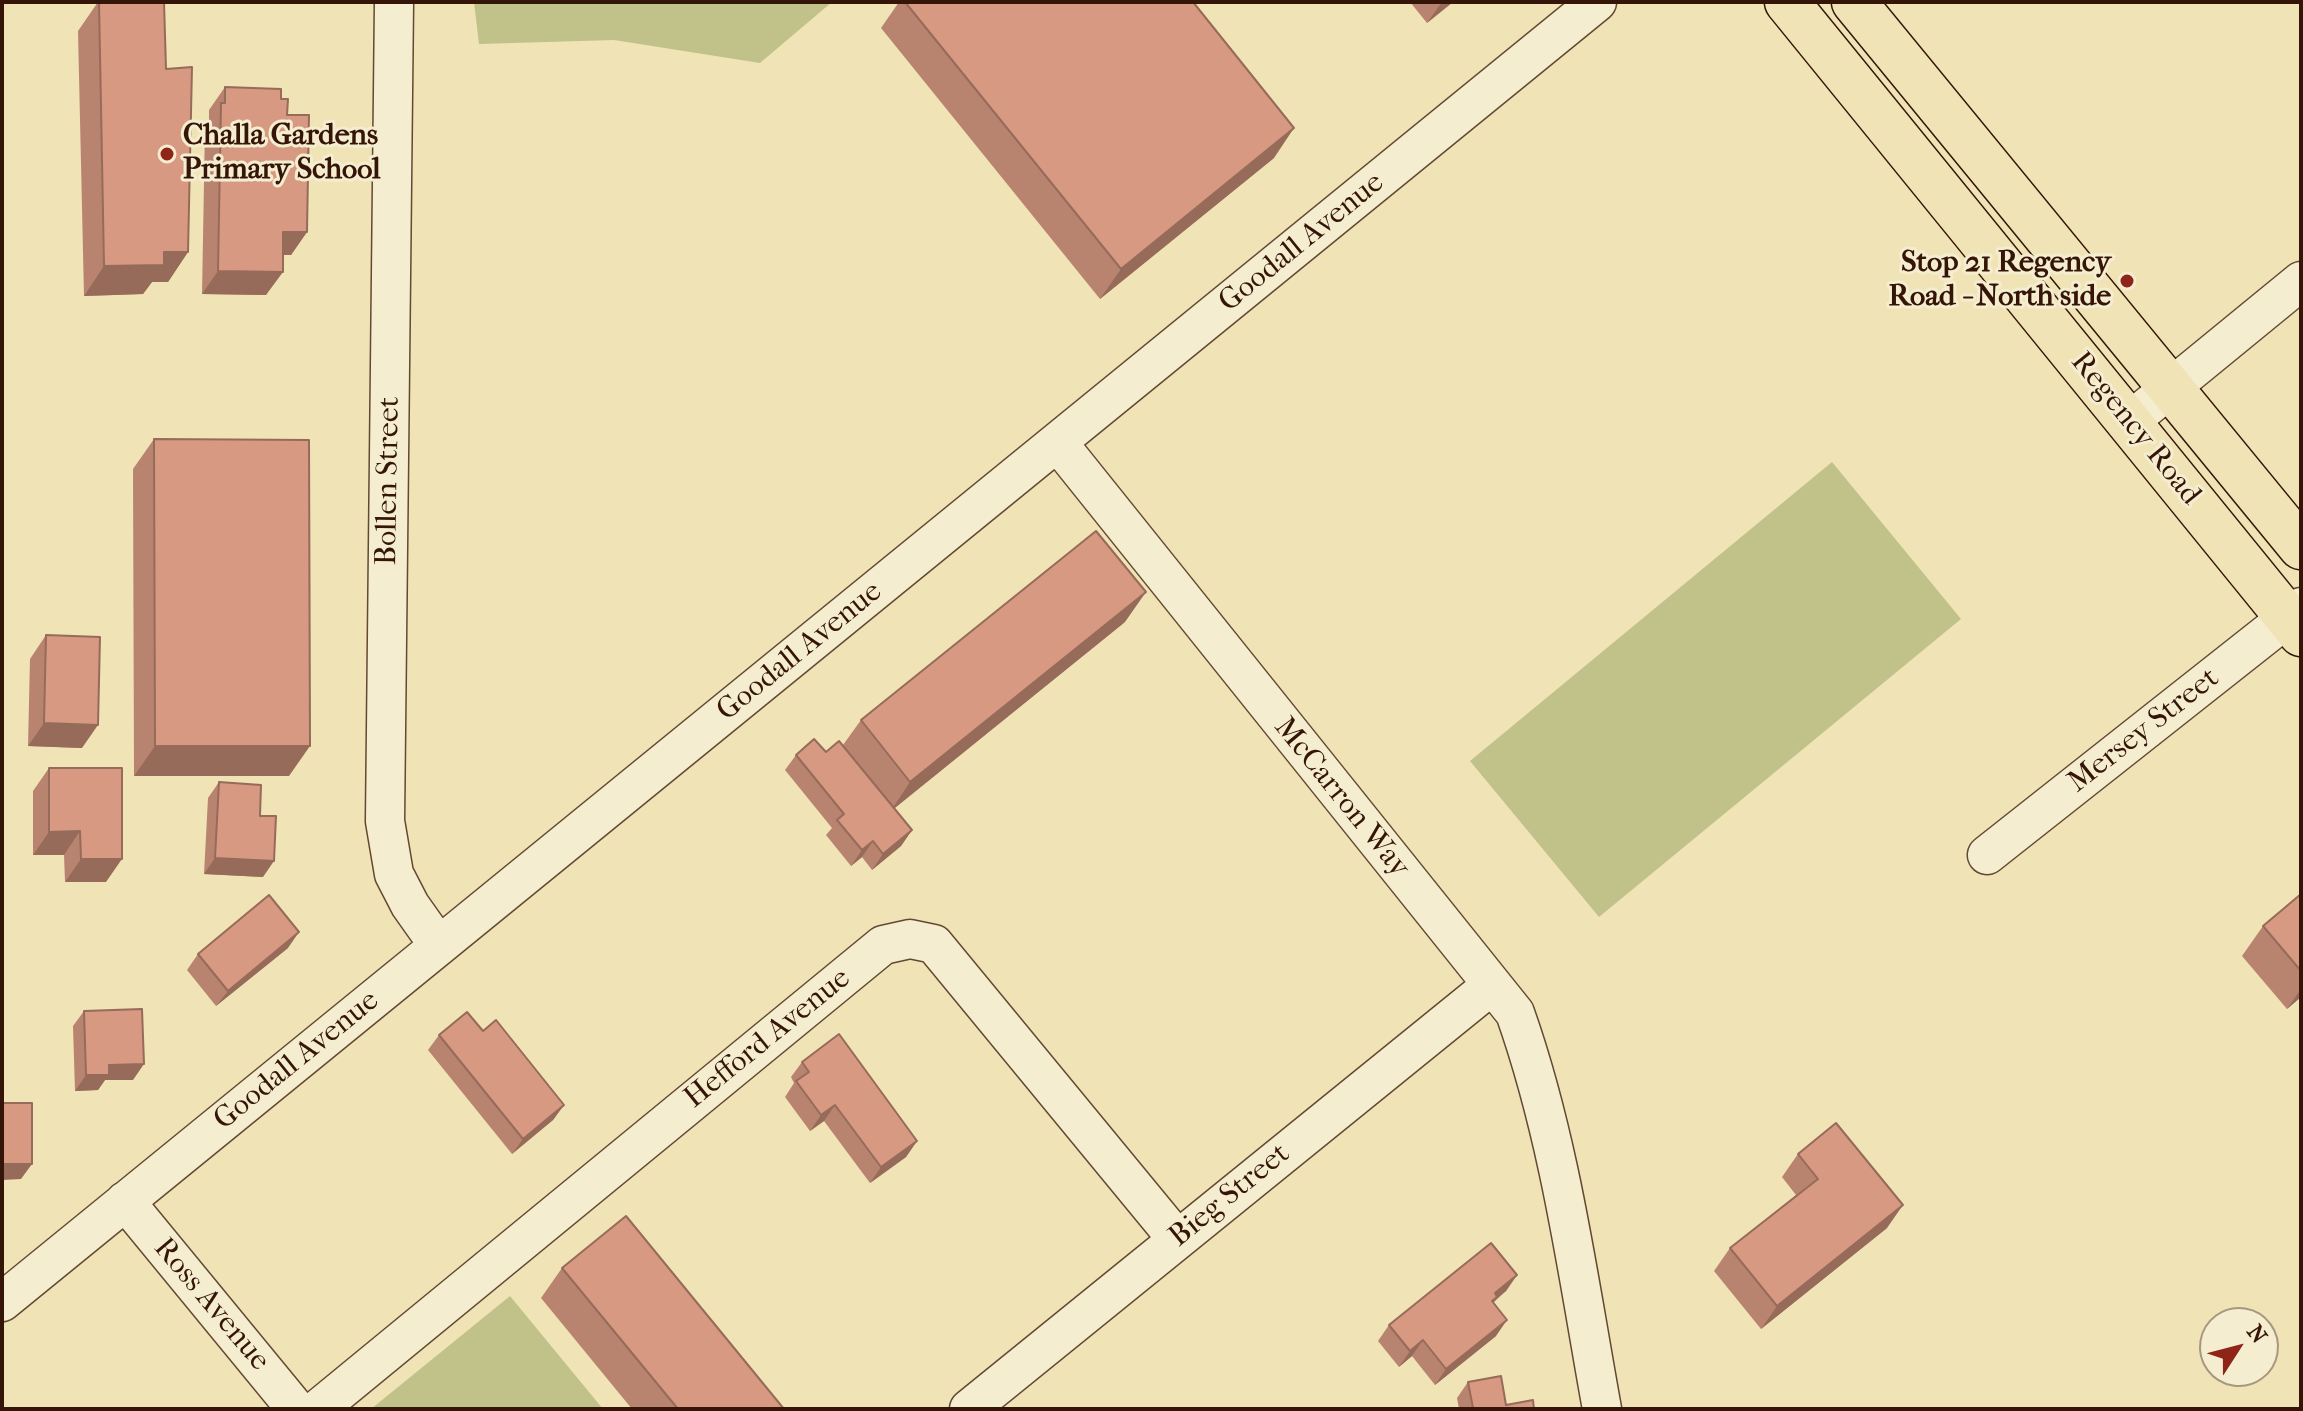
<!DOCTYPE html>
<html>
<head>
<meta charset="utf-8">
<style>
  body { margin:0 }
  #map { position:relative; width:2303px; height:1411px; overflow:hidden; background:#f0e3b6; font-family:"IM FELL French Canon",serif }
  canvas { display:block }
  .frame { position:absolute; inset:0; border:4px solid #341507; pointer-events:none }
  .north { position:absolute; left:2199px; top:1307px; width:80px; height:80px; box-sizing:border-box; background:#f5edd0; border:2px solid #a89780; border-radius:50%; rotate:54deg; font-size:22px; font-weight:700; line-height:32px; text-align:center; color:#341507 }
  .north::after { content:''; display:block; margin:auto; width:28px; height:36px; background:#8f2418; clip-path:polygon(50% 0,100% 100%,50% 72%,0 100%) }
</style>
</head>
<body>
<div id="map">
<canvas width="2303" height="1411"></canvas>
<div class="frame"></div>
<div class="north">N</div>
</div>
<script>
const ctx = document.querySelector('canvas').getContext('2d');
ctx.lineJoin = 'round';
function fill(path, color) {
  ctx.fillStyle = color;
  ctx.fill(path, 'evenodd');
}
function stroke(path, color, width, dash) {
  ctx.strokeStyle = color;
  ctx.lineWidth = width;
  ctx.lineCap = dash ? 'butt' : 'round';
  ctx.setLineDash(dash || []);
  ctx.stroke(path);
}
function label(font, color, halo, rows, align = 'center') {
  ctx.font = font + ' "IM FELL French Canon",serif';
  ctx.lineWidth = 6;
  ctx.setLineDash([]);
  ctx.textBaseline = 'middle';
  ctx.strokeStyle = halo;
  ctx.fillStyle = color;
  for (const [text, x, y, turn = 0] of rows) {
    ctx.save();
    ctx.translate(x, y);
    ctx.rotate((+turn || 0) * Math.PI / 180);
    ctx.textAlign = isNaN(turn) ? turn : align;
    if (halo) ctx.strokeText(text, 0, 0);
    ctx.fillText(text, 0, 0);
    ctx.restore();
  }
}
fill(new Path2D(`
  M474 2H832L760 63 614 40 479 44Z
  M1832 462 1961 619 1599 917 1470 761Z
  M510 1296 603 1409H371Z`), '#c0c289');
const minor = new Path2D(`
  M394 2 385 821 394 874 410 905 439 946
  M2130 421 2301 281
  M1058 443 1515 1013C1560 1140 1578 1277 1602 1409
  M1987 855 2301 607
  M125 1201 296 1409
  M2 1302 1597 2
  M318 1409 883 945 910 939 934 944 1177 1239
  M969 1409 1492 985`);
const major = new Path2D(`
  M1787 2 2301 634
  M1854 2 2301 547`);
stroke(minor, '#634833', 41);
stroke(major, '#341507', 47);
stroke(minor, '#f5edd0', 38);
stroke(major, '#f0e3b6', 44);
fill(new Path2D(`
  M98 2H164L166 69 188 252 168 282H152L143 294 84 296 78 31Z
  M899 2H1193L1274 158 1100 299 881 28Z
  M1410 2H1453L1427 23Z
  M225 87 281 99 287 115 307 232 291 255H283L266 295 202 294 205 126 209 119V110Z
  M154 439 289 776H134L133 469Z
  M1125 622 894 808 912 830 901 846 872 870 862 857 851 866 826 835 832 828 785 770 796 755 826 752 843 745 861 720Z
  M46 635 82 748 28 746 30 659Z
  M49 768 106 882H65L64 855H33V791Z
  M219 782 260 816 263 877 204 874 208 798Z
  M2301 894V997L2287 1009 2242 956 2263 926Z
  M288 948 216 1006 187 970 198 954Z
  M84 1011 133 1080H105L98 1090 75 1091 73 1026Z
  M483 1031 564 1105 553 1120 512 1154 428 1050 439 1035Z
  M802 1062 917 1141 906 1157 870 1183 824 1121 810 1131 785 1097 794 1083 791 1077Z
  M1798 1154 1887 1228 1761 1329 1714 1271 1730 1248 1796 1195 1782 1177Z
  M562 1268 784 1409H632L541 1298Z
  M1517 1275 1506 1291 1493 1303 1496 1336 1435 1385 1412 1356 1399 1367 1378 1341 1389 1325Z
  M1468 1382 1506 1405 1534 1409H1459L1457 1398Z`), '#b9846f');
fill(new Path2D(`
  M1442 2H1453L1427 23Z
  M1294 128 1274 158 1100 299 1121 269Z
  M283 232H307L291 255H267Z
  M164 252H188L168 282H152L143 294 84 296 104 266Z
  M218 271 283 272 266 295 202 294Z
  M1146 592 1125 622 890 812 910 782Z
  M44 723 98 725 82 748 28 746Z
  M155 746H310L289 776H134Z
  M912 830 901 846 872 870 883 854Z
  M80 831 64 855H33L49 832Z
  M873 841 862 857 851 866 862 850Z
  M215 858 274 861 263 877 204 874Z
  M81 859H122L106 882H65Z
  M299 932 288 948 216 1006 228 991Z
  M2301 989V997L2287 1009Z
  M144 1064 133 1080H105L98 1090 75 1091 86 1075 109 1065Z
  M564 1105 553 1120 512 1154 523 1139Z
  M835 1105 824 1121 810 1131 821 1115Z
  M917 1141 906 1157 870 1183 881 1167Z
  M2 1164H32L21 1179 2 1180Z
  M1903 1205 1887 1228 1761 1329 1777 1306Z
  M1517 1275 1506 1291 1496 1299 1486 1313 1495 1293Z
  M1507 1320 1496 1336 1435 1385 1446 1369Z
  M1423 1340 1412 1356 1399 1367 1410 1351Z`), '#966b5a');
const building = new Path2D(`
  M99 2H164L166 69 192 67 188 252H164V265L104 266Z
  M905 2H1193L1294 128 1121 269Z
  M225 87 281 89V99H288L287 115H309L307 232H283V272L218 271 221 103H225Z
  M154 439 309 440 310 746H155Z
  M1096 531 1146 592 910 782 861 720Z
  M46 635 100 637 98 725 44 723Z
  M814 739 826 752 839 741 912 830 883 854 873 841 862 850 837 820 844 814 796 755Z
  M49 768H122V859H81L80 831 49 832Z
  M219 782 261 785 260 816H276L274 861 215 858Z
  M2301 894V971L2263 926Z
  M269 895 299 932 228 991 198 954Z
  M142 1009 144 1064 109 1065V1075H86L84 1011Z
  M467 1012 483 1031 496 1020 564 1105 523 1139 439 1035Z
  M839 1034 917 1141 881 1167 835 1105 821 1115 796 1081 809 1072 802 1062Z
  M2 1103H32V1164H2Z
  M1836 1123 1903 1205 1777 1306 1730 1248 1818 1179 1798 1154Z
  M626 1216 784 1409H678L562 1268Z
  M1491 1243 1517 1275 1495 1293 1497 1297 1492 1301 1507 1320 1446 1369 1423 1340 1410 1351 1389 1325Z
  M1501 1376 1506 1405 1533 1400 1534 1409H1465L1473 1408 1468 1382Z`);
fill(building, '#d79981');
stroke(building, '#966b5a', 2);
for (const [x, y, r, color] of [
  [167,154,8,"#8f2418"],
  [2127,281,8,"#8f2418"]
]) {
  const dot = new Path2D();
  dot.arc(x, y, r, 0, 2 * Math.PI);
  ctx.fillStyle = color;
  ctx.fill(dot);
  stroke(dot, '#f5edd0', 3);
}
label('bold 30px', '#341507', '#f5edd0', [
  ["Challa Gardens",183,137],
  ["Primary School",183,171],
  ["Stop 21 Regency",2111,264,"right"],
  ["Road - North side",2111,298,"right"]
], 'left');
label('30px', '#341507', '#f5edd0', [
  ["Goodall Avenue",1302,243,-39],
  ["Regency Road",2135,429,51],
  ["Bollen Street",389,481,-89],
  ["Goodall Avenue",800,652,-39],
  ["Mersey Street",2144,731,-38],
  ["McCarron Way",1341,798,51],
  ["Hefford Avenue",768,1039,-39],
  ["Goodall Avenue",297,1061,-39],
  ["Bieg Street",1230,1196,-39],
  ["Ross Avenue",211,1305,50]
]);
</script>
</body>
</html>
